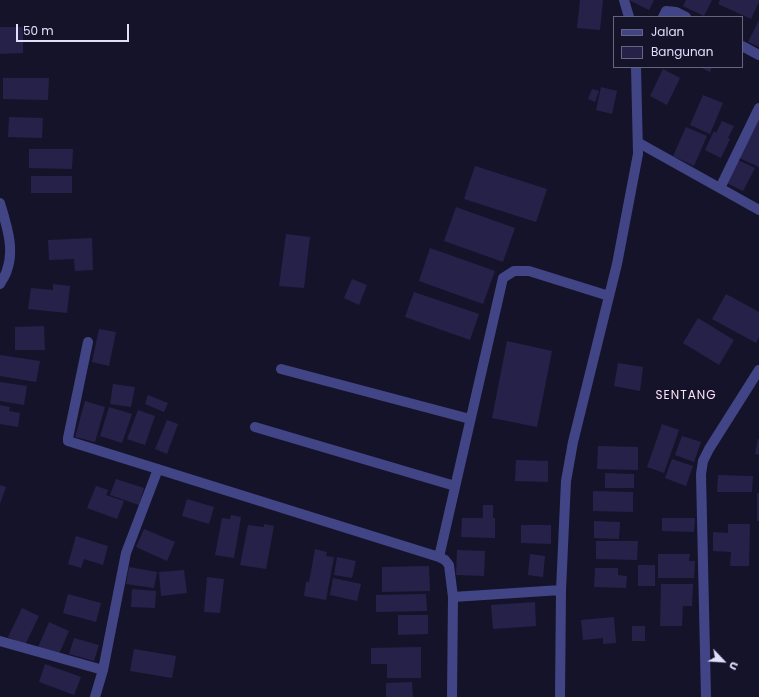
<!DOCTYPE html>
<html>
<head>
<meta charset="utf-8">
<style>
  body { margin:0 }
  #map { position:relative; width:759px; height:697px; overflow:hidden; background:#15132a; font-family:Poppins,sans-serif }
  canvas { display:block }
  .legend { position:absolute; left:613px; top:16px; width:130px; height:52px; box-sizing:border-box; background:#15132a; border:1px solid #66657e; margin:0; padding:5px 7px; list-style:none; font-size:12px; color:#e0dffc }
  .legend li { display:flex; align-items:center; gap:8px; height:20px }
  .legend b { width:20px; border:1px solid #66657e }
  .north { position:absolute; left:703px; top:641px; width:40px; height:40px; -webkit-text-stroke:3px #15132a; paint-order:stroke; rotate:115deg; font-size:11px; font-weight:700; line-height:16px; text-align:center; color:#e0dffc }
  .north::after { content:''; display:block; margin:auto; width:14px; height:18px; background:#e0dffc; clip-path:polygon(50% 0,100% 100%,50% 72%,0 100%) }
  .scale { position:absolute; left:16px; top:24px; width:113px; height:18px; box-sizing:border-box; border:2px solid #e0dffc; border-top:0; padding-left:5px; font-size:12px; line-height:14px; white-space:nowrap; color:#e0dffc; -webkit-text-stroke:3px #15132a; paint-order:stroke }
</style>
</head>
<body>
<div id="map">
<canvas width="759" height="697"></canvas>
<ul class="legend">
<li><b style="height:5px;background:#424585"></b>Jalan</li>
<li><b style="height:11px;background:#262149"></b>Bangunan</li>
</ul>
<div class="north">U</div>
<div class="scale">50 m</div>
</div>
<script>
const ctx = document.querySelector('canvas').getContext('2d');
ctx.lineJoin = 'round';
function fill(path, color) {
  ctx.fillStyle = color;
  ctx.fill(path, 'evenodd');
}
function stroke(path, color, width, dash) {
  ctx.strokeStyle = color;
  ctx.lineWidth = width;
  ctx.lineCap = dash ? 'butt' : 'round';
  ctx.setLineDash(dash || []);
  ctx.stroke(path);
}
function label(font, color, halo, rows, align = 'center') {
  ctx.font = font + ' Poppins,sans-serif';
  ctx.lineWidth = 3.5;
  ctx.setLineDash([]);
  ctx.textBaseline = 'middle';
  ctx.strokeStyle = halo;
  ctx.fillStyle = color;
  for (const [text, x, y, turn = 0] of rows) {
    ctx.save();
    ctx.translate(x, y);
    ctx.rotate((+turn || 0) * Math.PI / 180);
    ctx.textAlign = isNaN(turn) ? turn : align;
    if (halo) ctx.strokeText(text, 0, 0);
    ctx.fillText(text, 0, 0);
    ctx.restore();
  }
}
fill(new Path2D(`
  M580 0H603L600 30 577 28Z
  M629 0H654L649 10Z
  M686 0H712L704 16 683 6Z
  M720 0H759V2L751 19 718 4Z
  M759 20V47L748 42Z
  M0 27H23V53L0 54Z
  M700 67H712L710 72Z
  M663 69 680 78 667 105 650 96Z
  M3 78H49L48 100 3 99Z
  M601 87 617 91 612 114 596 110Z
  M592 89 599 91 595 102 588 99Z
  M703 95 723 103 710 134 690 125Z
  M759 114V167L737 157Z
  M9 117 43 118 42 138 8 137Z
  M722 121 734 126 728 138 730 139 721 158 705 150 714 131 716 133Z
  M686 127 707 136 694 166 673 156Z
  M29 149H73L72 169 29 168Z
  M738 160 755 168 743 191 727 183Z
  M475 166 547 189 536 222 464 199Z
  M31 176H72V193H31Z
  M456 207 515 228 503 262 444 241Z
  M286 234 310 237 304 288 279 286Z
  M92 238 93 270 75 271 74 259 49 260 48 240Z
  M430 248 495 271 483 304 419 281Z
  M352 279 367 285 359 305 344 298Z
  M53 284 70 286 67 313 28 309 31 288 53 290Z
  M414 292 479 314 470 340 405 317Z
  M726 294 759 312V337L756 343 712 319Z
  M698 318 734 340 719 365 683 343Z
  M44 326 45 350H15V327Z
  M99 329 116 332 109 366 92 362Z
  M507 341 552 351 537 427 492 418Z
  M0 355 40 361 36 382 0 376Z
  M618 363 643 367 640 391 614 386Z
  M0 382 27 386 24 405 0 401Z
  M113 384 135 387 131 407 110 404Z
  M148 395 168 403 164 412 145 404Z
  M85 401 105 407 95 442 75 437Z
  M0 405 10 407 9 411 20 413 18 427 0 424Z
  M109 407 132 414 122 443 100 436Z
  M138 410 155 416 145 445 127 439Z
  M167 420 178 424 167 454 155 449Z
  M662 424 679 430 664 473 647 467Z
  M682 436 701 442 694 462 675 455Z
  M758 439H759V455L755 454Z
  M598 446 638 447V470L597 469Z
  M672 459 693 466 686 486 665 478Z
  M516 460 548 461V482L515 481Z
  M605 473 634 474V488H605Z
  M718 475 753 476 752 492H717Z
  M116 479 144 488 139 505 110 495Z
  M0 485 6 487 0 504Z
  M96 486 108 490 106 495 124 501 117 519 87 508Z
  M593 491 633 492V512L593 511Z
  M757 493H759V521H757Z
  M187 499 214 507 209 524 182 516Z
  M483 505H493V518H495V538L461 537 462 518H483Z
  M231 515 241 517 234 558 215 555 222 518 230 519Z
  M662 518H695L694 532 662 531Z
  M594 521 620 522 619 539 594 538Z
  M264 524 274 526 266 569 240 565 248 525 264 527Z
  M728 524H750L749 566H730L731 552 713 551V532L728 533Z
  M521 525H551V544L521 543Z
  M144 529 175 542 167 561 136 547Z
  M76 536 108 546 103 565 84 559 81 568 68 564Z
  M596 541H638L637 560 596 559Z
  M315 549 327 552 326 556 334 557 326 600 304 596 306 582H309Z
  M457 550 485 551 484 576 456 575Z
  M530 554 545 556 543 577 528 575Z
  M658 554H690L689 561H695L694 578H658Z
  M337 557 356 561 352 578 334 575Z
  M638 565H655V586H638Z
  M429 566 430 591 382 592V567Z
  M129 567 157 572 154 588 126 584Z
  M595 568H618V575L627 576 626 588 594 587Z
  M184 570 187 593 161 596 159 572Z
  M207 577 224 579 220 613 204 612Z
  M333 578 361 584 357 601 330 595Z
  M661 584H693L692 606H683L682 626H660Z
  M132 589 156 591 155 608 131 607Z
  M68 594 101 603 96 622 63 613Z
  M426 594 427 611 376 612V595Z
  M535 602 536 626 493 629 491 605Z
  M22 608 39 616 25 645 8 637Z
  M398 615H428V634L398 635Z
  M614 617 616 643 603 644V638L583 640 581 620Z
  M49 622 69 631 58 656 38 647Z
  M632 626H645V641H632Z
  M74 638 99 645 94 661 69 654Z
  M421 647V678H387V664H371V648Z
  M134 649 176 656 172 678 130 671Z
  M45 664 81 677 74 695 39 682Z
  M412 682 413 697H386V683Z`), '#262149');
stroke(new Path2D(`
  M624 0 629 17
  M663 17 666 11 676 12 686 17
  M742 46 759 55
  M639 143 759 210
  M720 188 759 108
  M0 203C6 224 15 248 7 270 6 275 2 280 0 284
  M88 342 68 438V441L439 557 445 560 449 565 453 597 452 697
  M281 369 470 419
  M255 427 455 486
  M439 557 503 278 514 271H529L609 296
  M453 597 561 590
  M0 641 103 670
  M95 697 103 670 126 553 158 469
  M560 697 561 590 566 481 573 442 617 264 638 154 636 67
  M706 697 701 474 703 461 709 449 759 370`), '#424585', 10);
ctx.letterSpacing = '1px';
label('12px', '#fde1f5', '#15132a', [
  ["SENTANG",686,396]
]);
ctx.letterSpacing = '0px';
</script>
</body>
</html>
